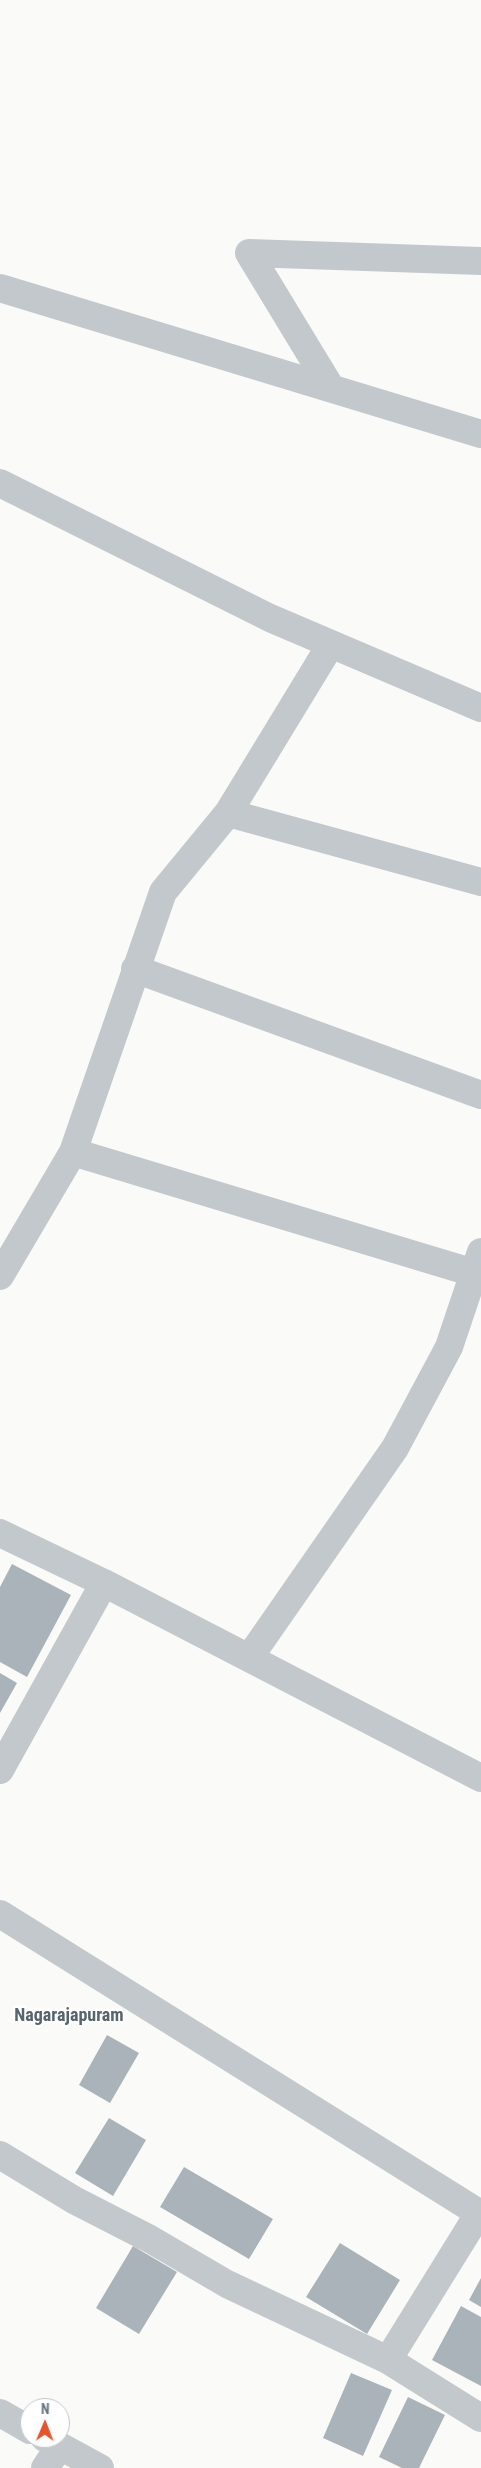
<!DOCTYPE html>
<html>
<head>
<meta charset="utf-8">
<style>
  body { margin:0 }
  #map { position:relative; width:481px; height:2468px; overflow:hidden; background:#fafaf8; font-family:"Roboto Condensed",sans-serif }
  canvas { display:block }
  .north { position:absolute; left:20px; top:2398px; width:50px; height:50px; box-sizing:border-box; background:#fff; border:1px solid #c1c8cd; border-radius:50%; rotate:1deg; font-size:14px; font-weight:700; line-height:20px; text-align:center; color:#657683 }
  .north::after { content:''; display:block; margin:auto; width:18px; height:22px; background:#e4572e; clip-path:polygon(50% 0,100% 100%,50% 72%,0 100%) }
</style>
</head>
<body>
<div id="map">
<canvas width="481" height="2468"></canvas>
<div class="north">N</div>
</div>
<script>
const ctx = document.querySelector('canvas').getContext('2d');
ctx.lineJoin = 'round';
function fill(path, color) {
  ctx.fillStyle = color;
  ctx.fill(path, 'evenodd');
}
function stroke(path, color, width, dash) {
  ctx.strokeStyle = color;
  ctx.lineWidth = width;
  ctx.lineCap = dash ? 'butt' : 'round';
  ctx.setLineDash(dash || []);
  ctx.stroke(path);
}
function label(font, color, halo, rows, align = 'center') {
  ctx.font = font + ' "Roboto Condensed",sans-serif';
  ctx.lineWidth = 5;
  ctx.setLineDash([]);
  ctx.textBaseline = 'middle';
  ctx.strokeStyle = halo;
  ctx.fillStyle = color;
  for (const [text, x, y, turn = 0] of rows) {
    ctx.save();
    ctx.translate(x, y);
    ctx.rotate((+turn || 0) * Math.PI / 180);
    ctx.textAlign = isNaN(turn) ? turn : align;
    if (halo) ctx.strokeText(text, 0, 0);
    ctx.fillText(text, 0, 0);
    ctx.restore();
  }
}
fill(new Path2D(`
  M12 1564 71 1595 27 1677 0 1662V1587Z
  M0 1673 17 1683 0 1713Z
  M107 2035 139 2053 110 2103 79 2085Z
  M109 2118 146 2140 113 2196 75 2173Z
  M184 2167 273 2219 249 2259 160 2207Z
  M340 2243 400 2280 367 2334 306 2297Z
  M133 2246 177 2272 139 2334 96 2308Z
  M481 2278V2307L469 2300Z
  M461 2306 481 2317V2386L432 2360Z
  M351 2373 392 2390 363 2456 323 2438Z
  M408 2397 445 2415 419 2468H402L379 2457Z`), '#aab3b9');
stroke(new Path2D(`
  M0 288 481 434
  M331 388 249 253 481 261
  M0 483 270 618 481 708
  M228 813 481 882
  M135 969 481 1095
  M73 1152 474 1273
  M0 1276 73 1152 163 892 228 813 331 644
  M0 1533 104 1583
  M249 1658 395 1448 449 1347 481 1252
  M0 1770 104 1583 481 1778
  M0 1914 479 2213
  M0 2155 74 2200 150 2239 227 2284 388 2360 481 2418
  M388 2360 479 2213 481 2214
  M0 2413 30 2430
  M45 2438 100 2468
  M45 2468 60 2446`), '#c3c8cc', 28);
label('bold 18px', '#57646e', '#fff', [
  ["Nagarajapuram",69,2016]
]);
</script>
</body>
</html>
